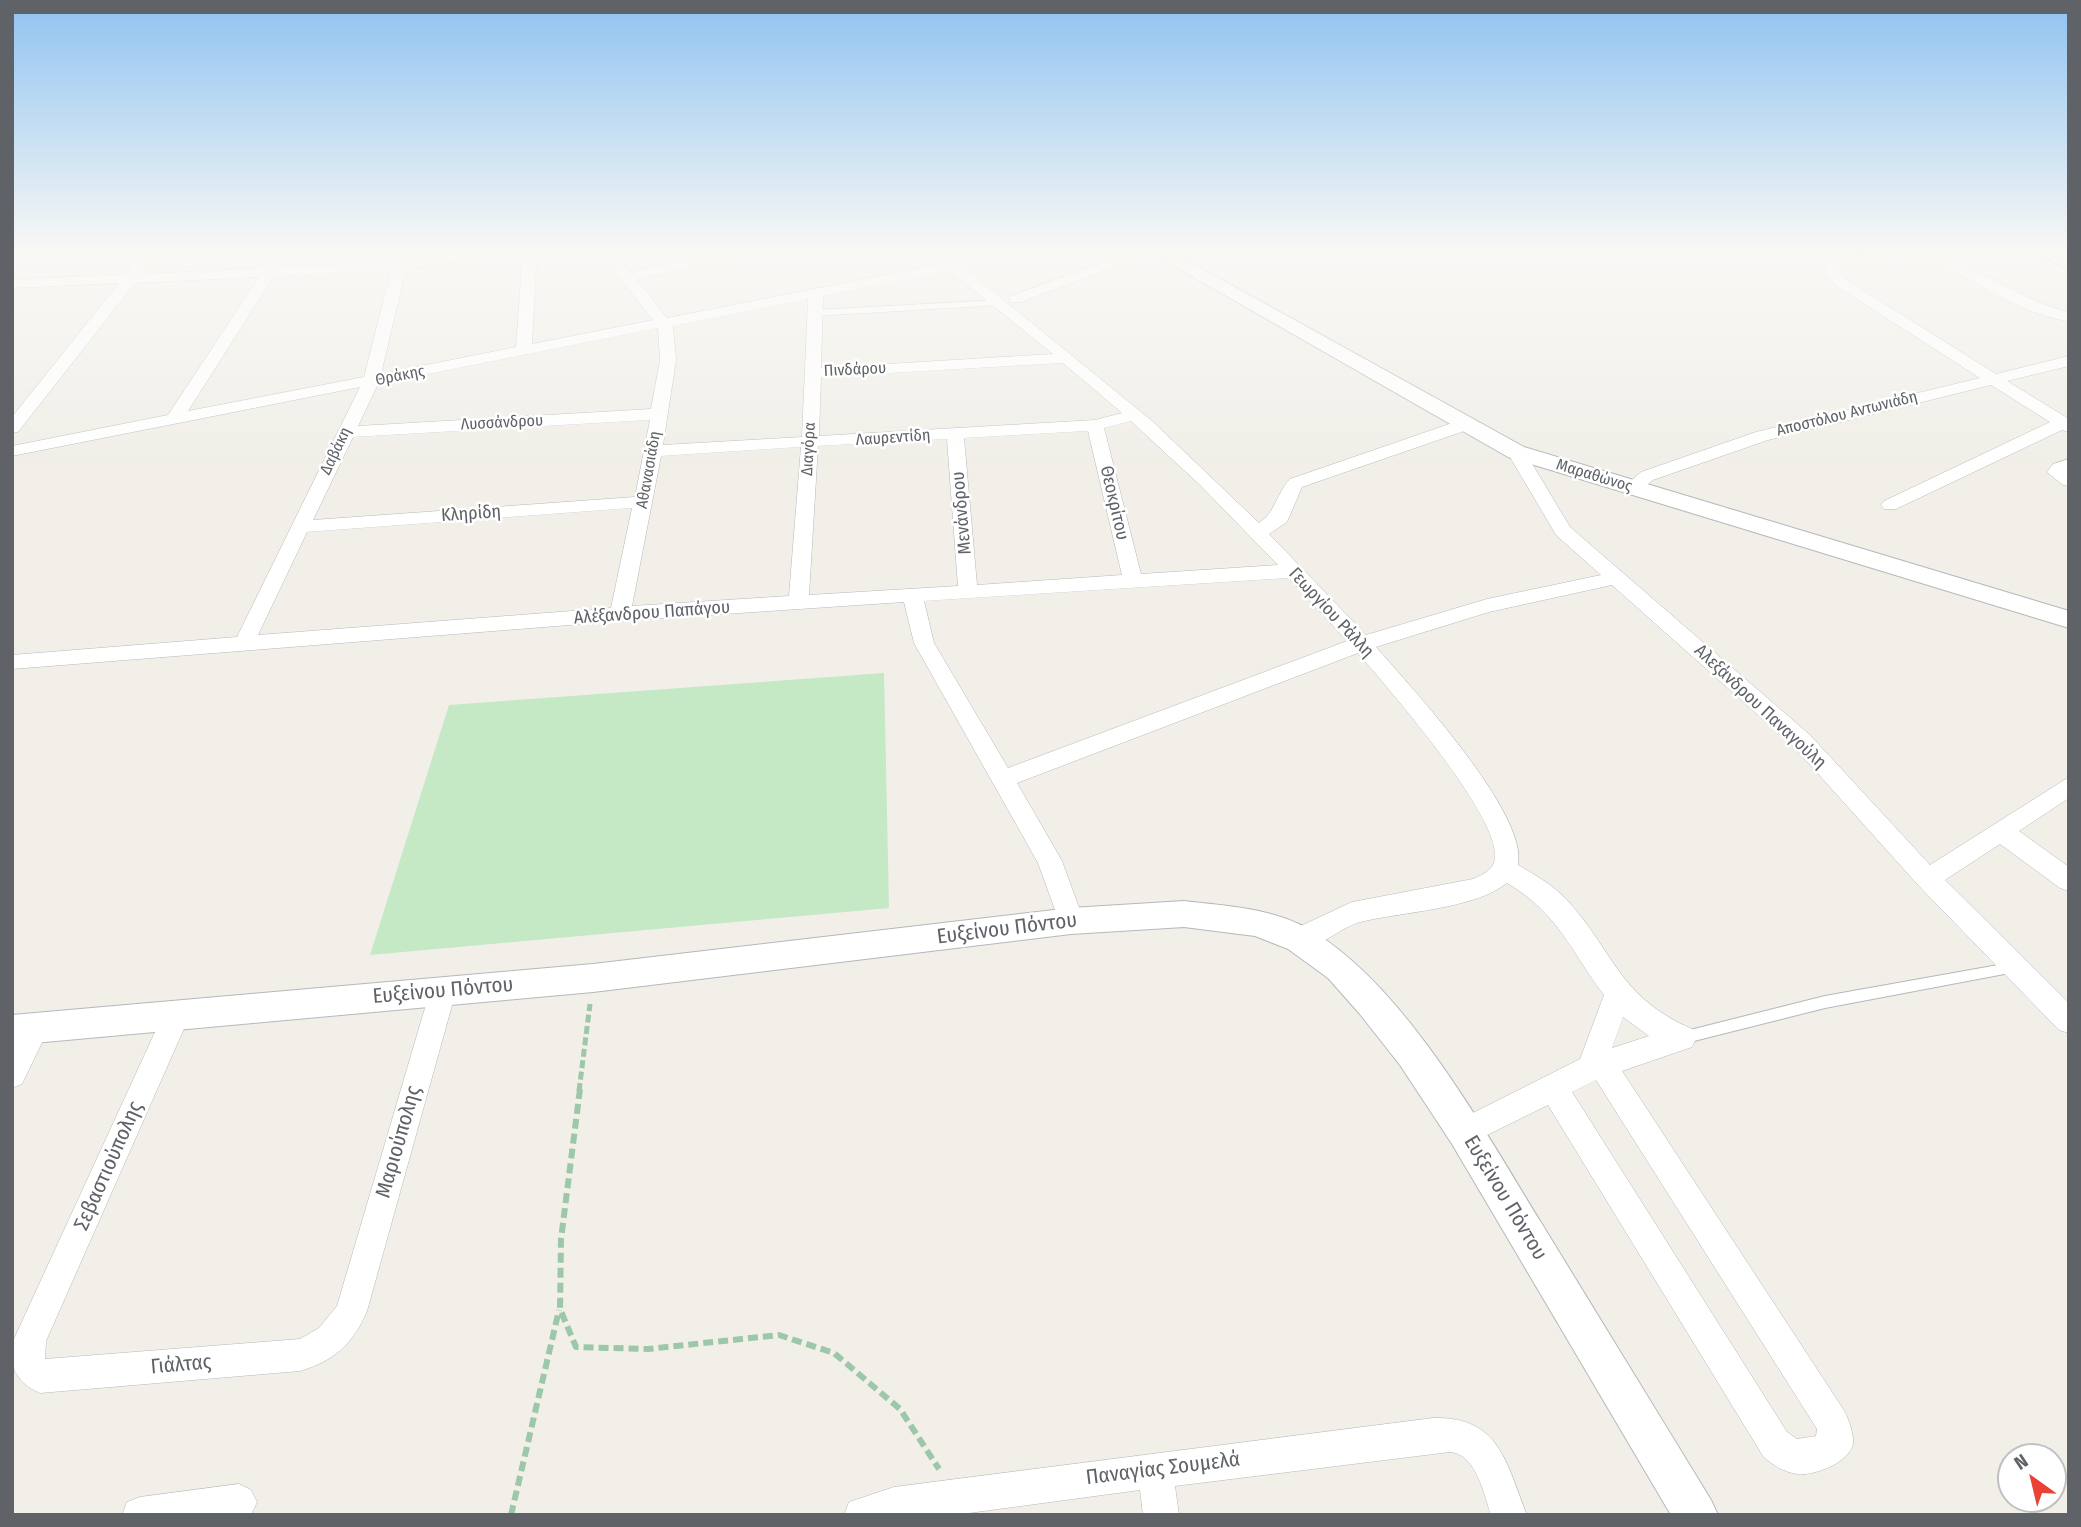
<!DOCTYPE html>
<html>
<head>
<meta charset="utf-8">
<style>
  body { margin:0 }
  #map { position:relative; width:2081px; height:1527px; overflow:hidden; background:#f1efe8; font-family:"Fira Sans Condensed",sans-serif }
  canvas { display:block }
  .frame { position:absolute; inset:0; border:14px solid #5f6368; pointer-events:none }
  .north { position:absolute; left:1997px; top:1443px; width:70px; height:70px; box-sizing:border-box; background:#fff; border:2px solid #bfc1c3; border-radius:50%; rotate:326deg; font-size:19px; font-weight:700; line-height:28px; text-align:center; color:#5f6368 }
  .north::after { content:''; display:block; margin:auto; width:24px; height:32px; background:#ea4335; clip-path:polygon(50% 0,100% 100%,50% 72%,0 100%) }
</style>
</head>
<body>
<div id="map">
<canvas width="2081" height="1527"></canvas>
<div class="frame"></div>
<div class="north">N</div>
</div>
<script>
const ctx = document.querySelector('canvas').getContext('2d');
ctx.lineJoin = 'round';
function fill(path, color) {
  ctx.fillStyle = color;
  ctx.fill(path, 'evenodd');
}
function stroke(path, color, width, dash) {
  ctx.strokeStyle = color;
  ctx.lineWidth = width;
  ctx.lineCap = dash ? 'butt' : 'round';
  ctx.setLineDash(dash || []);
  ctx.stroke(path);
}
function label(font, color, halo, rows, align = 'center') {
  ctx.font = font + ' "Fira Sans Condensed",sans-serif';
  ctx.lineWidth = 5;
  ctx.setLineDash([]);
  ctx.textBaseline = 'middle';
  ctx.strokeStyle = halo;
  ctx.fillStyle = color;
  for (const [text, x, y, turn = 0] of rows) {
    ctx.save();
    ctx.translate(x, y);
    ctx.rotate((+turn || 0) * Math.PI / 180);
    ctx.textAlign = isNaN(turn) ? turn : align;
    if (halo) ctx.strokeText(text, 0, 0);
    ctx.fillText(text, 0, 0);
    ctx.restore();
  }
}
fill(new Path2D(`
  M884 673 889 908 370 955 449 705Z`), '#c5e8c5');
const service = new Path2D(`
  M2032 250H2041L2069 265V270Z
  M2015 962 2019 963 2021 967 2019 971 2015 972 1825 1008 1682 1044 1678 1042 1676 1038 1678 1034 1682 1032 1825 996Z`);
const pedestrian = new Path2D(`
  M998 300 1004 303 1002 305 815 316 809 313 815 310Z`);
const minor = new Path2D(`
  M145 250H160L142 274 265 268 277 250H291L280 267 393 262 397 250H409L408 260 473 250H510L503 254 406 269 381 374 516 347 523 250H537L532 344 653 320 598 250H613L630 272 739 250H769L762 254 636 279 667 318 941 264 926 250H942L1151 420 1259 523C1276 512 1276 494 1290 479L1458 421H1470L1473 425 1470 429 1302 487 1287 522 1269 534 1366 635 1487 599 1601 575 1556 535 1507 452 1516 447 1525 452 1570 527 1810 735 1930 865 2069 777V798L2019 831 2069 867V891L2060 888 2000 844 1945 880 2069 1003V1033L2059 1030 1919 886 1794 747 1612 585 1489 612 1376 647C1410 686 1529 814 1518 865 1535 875 1553 885 1566 899 1615 952 1617 996 1692 1029L1696 1038 1692 1047 1622 1071 1845 1412C1849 1421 1854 1434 1853 1444 1849 1463 1814 1476 1797 1474 1784 1472 1772 1465 1763 1456L1548 1105 1465 1146 1455 1142 1451 1132 1455 1122 1580 1059 1604 995C1569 949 1560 915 1507 883 1475 909 1401 912 1360 922 1338 928 1313 955 1290 947L1286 939 1290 931 1352 902 1473 879C1480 876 1491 871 1494 863 1509 825 1385 685 1358 653L1017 783 1062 861 1084 921 1080 929 1071 932 1062 929 1038 863 914 643 904 602 620 621 12 669V655L237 637 360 387 12 456V446L168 415 259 277 135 283 18 432 12 433V417L119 283 12 288V280L126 274ZM391 271 364 377 188 411 274 276ZM950 271 1053 354 821 368 823 296ZM808 299 802 437 663 445 676 360 673 326ZM658 328 660 360 651 409 358 426 378 384ZM1063 363 1122 413 1095 420 819 436 821 377ZM650 420 635 497 313 520 353 437ZM1131 421 1200 485 1278 565 1141 574 1104 428ZM1088 431 1122 575 977 585 964 438ZM947 439 958 586 809 595 818 446ZM801 447 789 596 632 606 661 456ZM632 508 611 608 258 635 307 532ZM1289 578 1347 641 1008 768 934 643 924 601ZM1623 1017 1649 1036 1612 1048ZM1596 1080 1817 1429 1816 1436 1797 1439 1787 1432 1572 1092Z
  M1137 250H1159L1021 302H1011L1009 299 1011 296Z
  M1875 250C1892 250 1913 248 1929 252 1979 265 2019 301 2069 312V322C2053 318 2037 314 2022 307 1968 283 1932 246 1869 260 1858 263 1848 263 1838 270L1845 279 1996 374 2069 356V366L2007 381 2069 419V432L2062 430 1896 509H1884L1881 505 1884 501 2050 422 1991 385 1768 440 1653 480 1639 491H1627L1624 487 1641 472 1756 432 1980 378 1835 285 1824 270 1834 260Z
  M2069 459V486L2063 485 2047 472 2053 464Z
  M443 979 452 983 456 991 367 1311C353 1344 334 1361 300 1371L40 1393C16 1383 7 1364 14 1339L167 1006 177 1003 187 1006 190 1015 46 1341 45 1359 300 1339 319 1328 337 1306 430 991 434 983Z
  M35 1016 45 1019 49 1028 22 1084 12 1088V1045L25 1019Z
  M1433 1418C1500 1416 1506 1463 1527 1515H1491C1484 1494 1476 1454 1450 1452L1175 1486 1179 1515H1143L1140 1490 954 1515H844L849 1502 894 1487Z
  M239 1484 251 1490 257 1502 251 1515H122L127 1502 140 1497Z`);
const tertiary = new Path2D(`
  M1146 250H1168L1524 447 2069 611V628L1508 457Z
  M1184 901C1226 906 1274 908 1312 931 1406 987 1485 1132 1542 1224 1598 1316 1655 1408 1711 1500L1718 1515H1671L1452 1144 1400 1065 1359 1013 1328 978 1288 949 1255 936 1184 927 1071 934 593 992 12 1045V1015L593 964 1071 908Z`);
stroke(service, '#b5b8bc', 2);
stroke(pedestrian, '#b5b8bc', 1);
stroke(minor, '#b5b8bc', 1);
stroke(tertiary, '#b5b8bc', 2);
stroke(new Path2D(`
  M579 1091 590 1004`), '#9cc7a9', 5, [8, 3.5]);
stroke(new Path2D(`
  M580 1089 561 1239 560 1309 576 1347 648 1349 779 1335 834 1353 900 1409 939 1469
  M511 1515 559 1310`), '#9cc7a9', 6, [10, 5]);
fill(service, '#fff');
fill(pedestrian, '#fff');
fill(minor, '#fff');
fill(tertiary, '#fff');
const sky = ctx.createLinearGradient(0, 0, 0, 464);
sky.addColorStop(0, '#8fc3f1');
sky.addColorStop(0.54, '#f9f8f5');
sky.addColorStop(1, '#f9f8f500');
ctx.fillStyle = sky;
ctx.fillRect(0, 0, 2081, 464);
label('16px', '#5f6368', '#fff', [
  ["Πινδάρου",855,370,-3],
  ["Θράκης",400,376,-11],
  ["Αποστόλου Αντωνιάδη",1847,414,-14],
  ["Λυσσάνδρου",502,423,-3],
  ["Λαυρεντίδη",893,438,-4],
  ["Διαγόρα",809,449,-87],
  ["Δαβάκη",336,451,-64],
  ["Αθανασιάδη",649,470,-80],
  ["Μαραθώνος",1594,476,17]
]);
label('18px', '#5f6368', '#fff', [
  ["Θεοκρίτου",1114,503,77],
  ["Μενάνδρου",962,513,-95],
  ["Κληρίδη",471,514,-4],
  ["Αλέξανδρου Παπάγου",652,613,-4],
  ["Γεωργίου Ράλλη",1331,613,47],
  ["Αλεξάνδρου Παναγούλη",1760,707,43]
]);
label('21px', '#5f6368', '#fff', [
  ["Ευξείνου Πόντου",1007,929,-7],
  ["Ευξείνου Πόντου",443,991,-5],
  ["Μαριούπολης",399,1142,-74],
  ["Σεβαστιούπολης",109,1166,-66],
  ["Ευξείνου Πόντου",1505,1198,59],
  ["Γιάλτας",181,1365,-5],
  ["Παναγίας Σουμελά",1163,1469,-7]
]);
</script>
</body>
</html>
